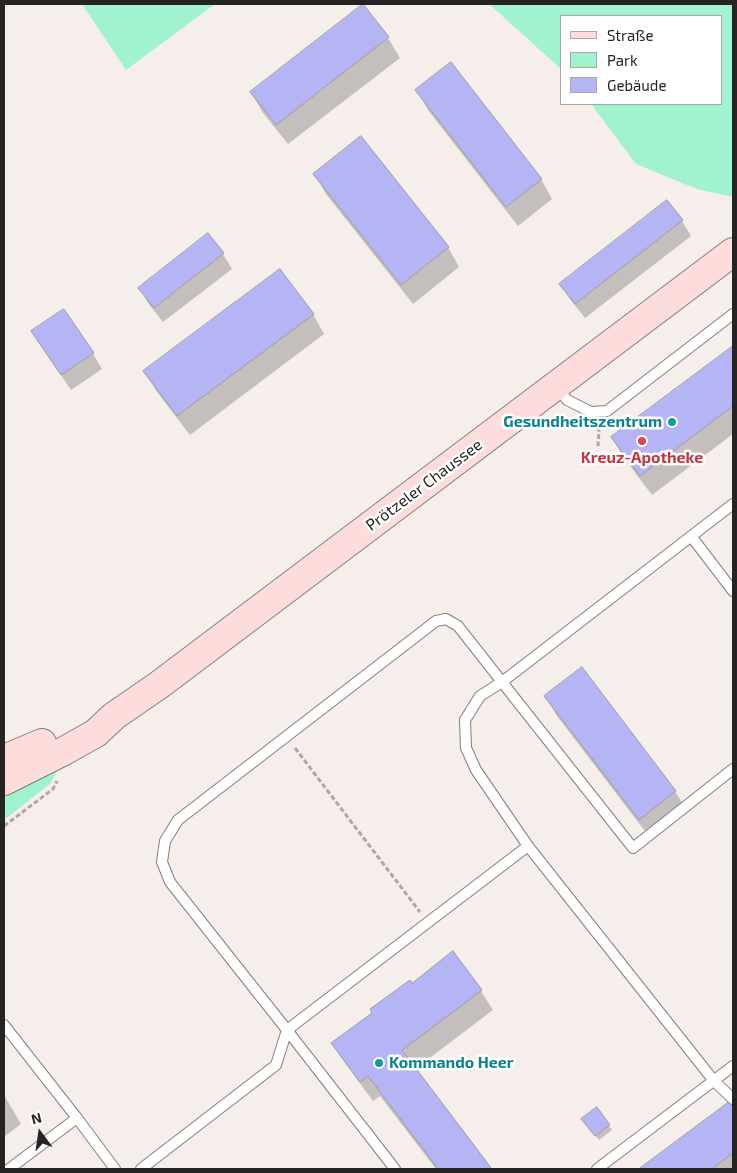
<!DOCTYPE html>
<html>
<head>
<meta charset="utf-8">
<style>
  body { margin:0 }
  #map { position:relative; width:737px; height:1173px; overflow:hidden; background:#f5eeeb; font-family:"Exo 2",sans-serif }
  canvas { display:block }
  .frame { position:absolute; inset:0; border:5px solid #262423; pointer-events:none }
  .legend { position:absolute; left:560px; top:15px; width:162px; height:90px; box-sizing:border-box; background:#fff; border:1px solid #a8a7a7; margin:0; padding:6px 9px; list-style:none; font-size:15px; color:#262423 }
  .legend li { display:flex; align-items:center; gap:10px; height:25px }
  .legend b { width:25px; border:1px solid #a8a7a7 }
  .north { position:absolute; left:15px; top:1108px; width:50px; height:50px; -webkit-text-stroke:4px #fff; paint-order:stroke; rotate:346deg; font-size:14px; font-weight:700; line-height:20px; text-align:center; color:#262423 }
  .north::after { content:''; display:block; margin:auto; width:18px; height:22px; background:#262423; clip-path:polygon(50% 0,100% 100%,50% 72%,0 100%) }
</style>
</head>
<body>
<div id="map">
<canvas width="737" height="1173"></canvas>
<div class="frame"></div>
<ul class="legend">
<li><b style="height:6px;background:#fddddb"></b>Straße</li>
<li><b style="height:14px;background:#a1f2ce"></b>Park</li>
<li><b style="height:14px;background:#b5b4f5"></b>Gebäude</li>
</ul>
<div class="north">N</div>
</div>
<script>
const ctx = document.querySelector('canvas').getContext('2d');
ctx.lineJoin = 'round';
function fill(path, color) {
  ctx.fillStyle = color;
  ctx.fill(path, 'evenodd');
}
function stroke(path, color, width, dash) {
  ctx.strokeStyle = color;
  ctx.lineWidth = width;
  ctx.lineCap = dash ? 'butt' : 'round';
  ctx.setLineDash(dash || []);
  ctx.stroke(path);
}
function label(font, color, halo, rows, align = 'center') {
  ctx.font = font + ' "Exo 2",sans-serif';
  ctx.lineWidth = 5;
  ctx.setLineDash([]);
  ctx.textBaseline = 'middle';
  ctx.strokeStyle = halo;
  ctx.fillStyle = color;
  for (const [text, x, y, turn = 0] of rows) {
    ctx.save();
    ctx.translate(x, y);
    ctx.rotate((+turn || 0) * Math.PI / 180);
    ctx.textAlign = isNaN(turn) ? turn : align;
    if (halo) ctx.strokeText(text, 0, 0);
    ctx.fillText(text, 0, 0);
    ctx.restore();
  }
}
fill(new Path2D(`
  M82 4H215L126 70Z
  M489 4H733V197L697 189 636 164 591 104H721V16H561V69Z
  M63 760 50 784 4 820V787Z`), '#a1f2ce');
fill(new Path2D(`
  M363 6 388 38 400 58 288 144 263 113 252 93Z
  M417 90 541 179 552 199 518 226 428 110Z
  M315 174 448 247 459 267 413 304 326 194Z
  M682 221 691 236 585 318 570 299 561 284Z
  M208 235 223 254 232 269 163 322 148 303 140 288Z
  M313 314 324 334 190 435 157 392 145 372Z
  M33 331 93 354 102 369 71 390 42 347Z
  M733 347V434L652 495 624 458 612 438Z
  M581 669 675 791 687 811 651 839 557 716 545 696Z
  M453 953 481 991 493 1010 415 1069 491 1169H436L380 1096 373 1101 345 1063 333 1044Z
  M4 1095 21 1124 4 1137Z
  M733 1100V1169H641Z
  M596 1109 612 1130 599 1140 586 1123Z`), '#0003');
const building = new Path2D(`
  M363 4 389 37 276 125 250 92Z
  M451 62 542 179 506 207 415 90Z
  M361 136 449 247 401 285 313 174Z
  M667 200 683 220 575 304 559 284Z
  M208 233 224 253 154 308 138 288Z
  M280 269 314 314 177 416 143 371Z
  M64 309 94 353 61 375 31 331Z
  M733 346V406L640 476 611 437Z
  M582 667 676 791 639 820 544 696Z
  M453 951 482 990 402 1050 492 1169H438L368 1076 360 1082 331 1043 372 1013 370 1009 410 980 412 983Z
  M733 1099V1153L712 1169H639Z
  M597 1107 610 1125 595 1136 581 1119Z`);
fill(building, '#b5b4f5');
stroke(building, '#9d9da3', 1);
const lane = new Path2D(`
  M556 386 567 400 591 412 607 411 733 314
  M691 536 733 591
  M528 846 714 1081 733 1099
  M4 1025 77 1118 115 1169
  M9 1169 77 1118
  M141 1169 276 1065 287 1030 528 846 476 770 466 748 465 720 480 696 502 682 733 504
  M395 1169 287 1030 170 882 162 862 165 841 178 820 436 621 446 619 458 626 502 682 633 848 733 769
  M597 1169 733 1066`);
const secondary = new Path2D(`
  M4 759 42 743
  M4 781 64 751 96 733 114 716 159 685 733 252`);
stroke(lane, '#857f7c', 12);
stroke(secondary, '#857f7c', 30);
stroke(new Path2D(`
  M597 427 599 431 598 446
  M295 748 420 912
  M4 826 53 789 57 781`), '#ada8a6', 3, [5, 2.5]);
stroke(lane, '#fff', 10);
stroke(secondary, '#fddddb', 28);
for (const [x, y, r, color] of [
  [672,422,5,"#0f9aa8"],
  [642,441,5,"#e0444e"],
  [379,1063,5,"#0f9aa8"]
]) {
  const dot = new Path2D();
  dot.arc(x, y, r, 0, 2 * Math.PI);
  ctx.fillStyle = color;
  ctx.fill(dot);
  stroke(dot, '#fff', 2);
}
label('bold 16px', '#0d838f', '#fff', [
  ["Gesundheitszentrum",662,422],
  ["Kommando Heer",389,1063,"left"]
], 'right');
label('bold 16px', '#be3a42', '#fff', [
  ["Kreuz-Apotheke",642,458]
]);
label('16px', '#262423', '#fff', [
  ["Prötzeler Chaussee",424,485,-37]
]);
</script>
</body>
</html>
